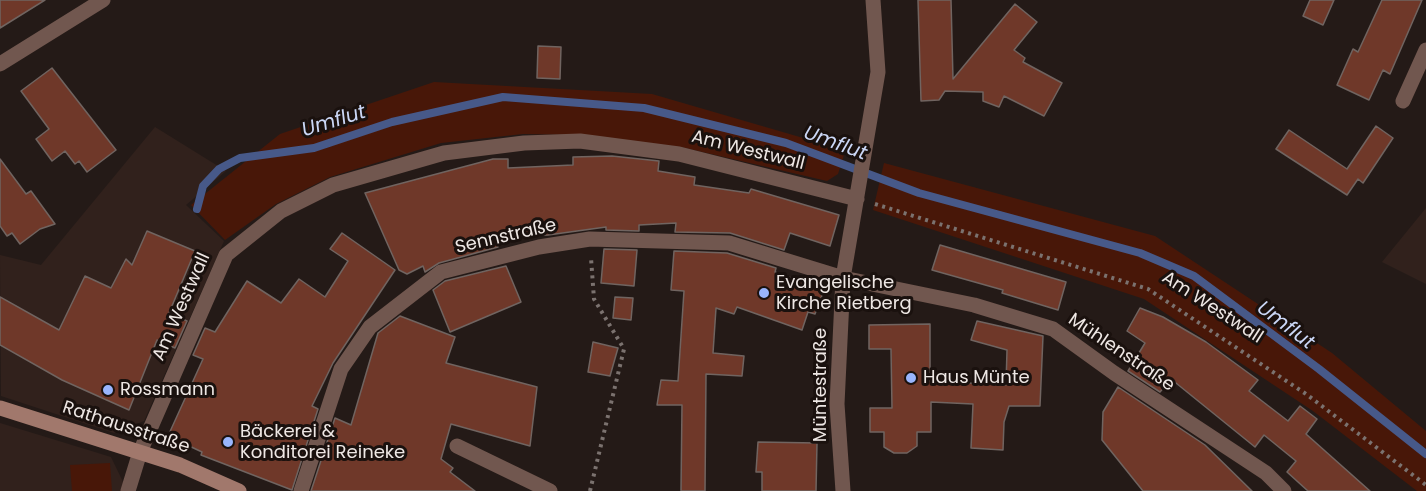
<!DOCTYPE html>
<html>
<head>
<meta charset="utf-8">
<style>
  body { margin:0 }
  canvas { display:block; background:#241a17 }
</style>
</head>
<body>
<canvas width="1426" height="491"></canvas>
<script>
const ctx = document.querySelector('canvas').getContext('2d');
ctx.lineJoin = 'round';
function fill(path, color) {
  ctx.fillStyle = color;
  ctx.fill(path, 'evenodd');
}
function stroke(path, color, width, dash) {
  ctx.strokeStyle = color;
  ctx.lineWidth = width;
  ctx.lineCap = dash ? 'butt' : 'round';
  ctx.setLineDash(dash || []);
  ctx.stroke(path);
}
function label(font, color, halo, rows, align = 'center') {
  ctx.font = font + ' Poppins,sans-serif';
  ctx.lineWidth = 6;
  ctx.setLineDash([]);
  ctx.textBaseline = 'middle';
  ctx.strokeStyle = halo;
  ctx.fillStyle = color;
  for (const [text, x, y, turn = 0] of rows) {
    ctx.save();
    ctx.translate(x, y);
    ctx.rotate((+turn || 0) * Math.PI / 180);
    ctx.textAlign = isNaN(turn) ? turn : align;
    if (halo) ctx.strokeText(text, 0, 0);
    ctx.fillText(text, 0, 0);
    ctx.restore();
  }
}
fill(new Path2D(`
  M155 127 226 171 186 205 224 241 144 421 114 433 1 396 0 255 41 265Z
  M1426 208V284L1382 262Z
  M0 423 111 457 123 482 122 491H0Z`), '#31211c');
fill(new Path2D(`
  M434 82 652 94 841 149 844 155 838 174 827 181 681 147 581 135 523 134 441 143 330 177 276 204 225 240 191 205 280 134Z
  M884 163 1155 236 1332 353 1426 431V491H1417L1313 411 1144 299 873 210Z
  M110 463 112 491H72L70 465Z`), '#481708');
stroke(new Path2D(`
  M197 209 203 186 219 169 240 158 314 148 392 122 503 97 644 108 786 143 919 193 1140 253 1194 276 1319 369 1426 454`), '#475989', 8);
const building = new Path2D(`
  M0 0H45L0 28Z
  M918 0H951L953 79 1015 4 1037 22 1014 50 1025 58 1023 62 1062 83 1044 116 1004 96 999 107 983 101V92L945 91 939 100 921 101Z
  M1310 0H1334L1323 25 1303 16Z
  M1382 0H1422L1390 74 1383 70 1369 100 1337 85 1353 49 1358 52Z
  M538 46 561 47 560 79 537 78Z
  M52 68 116 150 87 172 79 161 75 164 65 151 52 161 36 139 49 129 21 91Z
  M1376 126 1393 138 1363 183 1358 179 1347 195 1276 149 1289 130 1347 169Z
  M612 156 659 161 658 171 695 177 694 185 749 193 751 189 839 215 830 246 790 233 784 250 730 233 675 232 676 223 639 225V231L606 230V227L548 235 494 237 498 247 439 263 425 272 423 266 407 274 399 270 365 193 493 159H508V168L573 165V157Z
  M0 159 26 194 31 191 55 224 40 229 20 244 12 233 7 236 0 226Z
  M147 231 195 251 169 313 187 321 175 348 157 340 129 410 62 380 0 345V297L59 330 85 276 111 288 126 259 132 265Z
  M342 233 395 270 333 363 312 406 318 409 292 490 201 455 202 452 168 436 203 359 193 355 205 328 215 332 247 281 281 303 299 279 325 297 348 261 330 249Z
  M940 245 1066 282 1058 310 1002 293 1003 290 932 270Z
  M604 249 637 250 634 286 601 283Z
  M674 251 727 253 776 268 775 272 824 290 815 314 808 312 802 330 737 307 734 314 716 308 713 353 744 356 742 376 706 374 705 491H681L682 405H657L661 380 678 381 684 291 671 290Z
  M506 266 521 302 450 332 433 290 445 281Z
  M615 297 633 298 631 320 613 318Z
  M1140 308 1163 317 1206 342 1258 380 1249 391 1288 421 1300 406 1317 419 1306 434 1370 491H1308L1287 472 1296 461 1264 435 1255 447 1171 379 1160 392 1128 371 1145 343 1127 331Z
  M400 316 455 337 446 363 537 387 530 446 451 424 441 459 453 468 450 472 475 491H311L335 418 351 425 378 333Z
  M977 321 1043 336 1040 406H1009L1004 422 1003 450 971 448 973 404 931 402V432H917V446L907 453H894L884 447V432H870V408H892L891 349H869V325L930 324V381L1006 385 1007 350 971 340Z
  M593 342 618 348 610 376 588 372Z
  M1118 387 1205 445 1252 491H1143L1102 440 1103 412Z
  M758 442 817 443 816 491H762V472H756Z`);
fill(building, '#6f3829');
stroke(building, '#706460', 1.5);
stroke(new Path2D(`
  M875 204 1148 289 1306 394 1426 485
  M590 491 624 349 594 299 591 258`), '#7b726f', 4, [3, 4.5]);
stroke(new Path2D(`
  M0 64 103 0
  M1403 101 1426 50
  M457 446 550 491
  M128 491 140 452 226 255 281 211 333 185 444 153 524 143 580 141 679 154 857 199
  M301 491 341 369 370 327 441 272 539 247 590 239 729 243 843 278 974 305 1053 329 1114 373 1266 473 1284 491
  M843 491 837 404 843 278 878 72 873 0`), '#71574f', 15);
stroke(new Path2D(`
  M0 408 180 465 239 491`), '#a1786c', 15);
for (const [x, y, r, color] of [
  [764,293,6,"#99b5fd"],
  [911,378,6,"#99b5fd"],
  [108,390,6,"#99b5fd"],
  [228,442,6,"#99b5fd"]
]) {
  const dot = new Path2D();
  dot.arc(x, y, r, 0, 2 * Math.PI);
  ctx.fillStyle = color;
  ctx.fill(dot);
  stroke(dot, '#1a110e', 2);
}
label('18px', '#eee7e4', '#1a110e', [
  ["Am Westwall",748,151,14],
  ["Sennstraße",506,237,-13],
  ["Am Westwall",182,307,-66],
  ["Am Westwall",1212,308,33],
  ["Mühlenstraße",1121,353,34],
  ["Müntestraße",821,385,-90],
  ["Rathausstraße",126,428,18]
]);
label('18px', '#eee7e4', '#1a110e', [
  ["Evangelische",776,283],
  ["Kirche Rietberg",776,304],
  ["Haus Münte",923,378],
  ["Rossmann",120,390],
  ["Bäckerei &",240,432],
  ["Konditorei Reineke",240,453]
], 'left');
label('italic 20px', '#cbd7f6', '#1a110e', [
  ["Umflut",334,122,-17],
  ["Umflut",835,144,20],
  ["Umflut",1285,326,37]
]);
</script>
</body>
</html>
